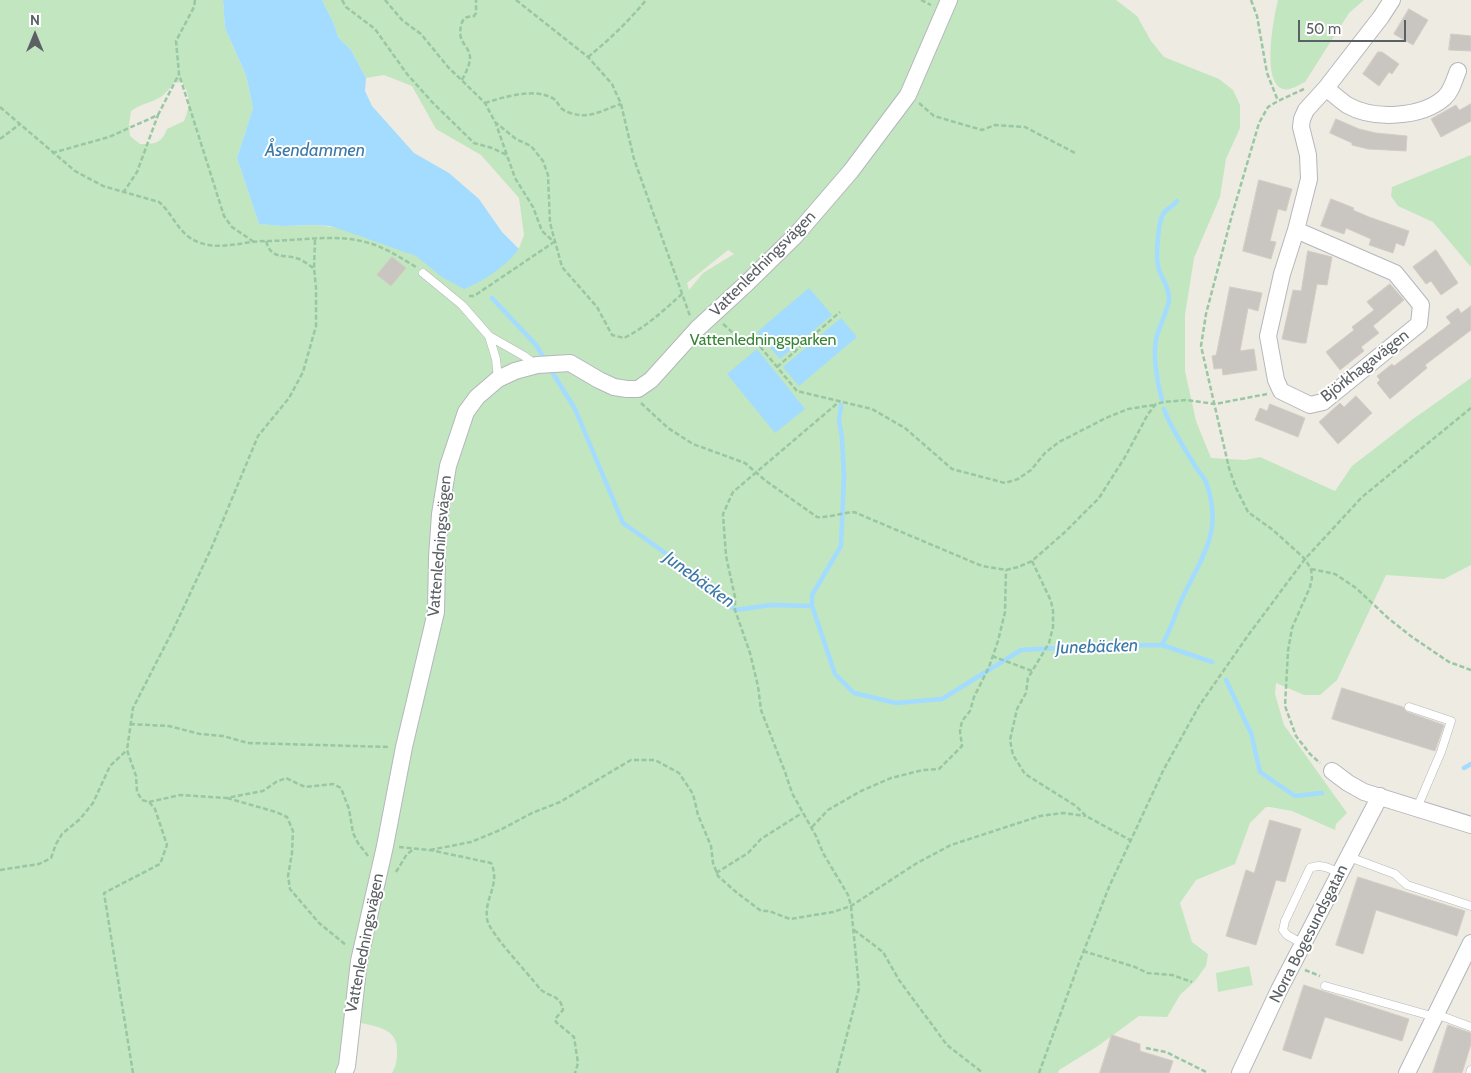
<!DOCTYPE html>
<html>
<head>
<meta charset="utf-8">
<style>
  body { margin:0 }
  #map { position:relative; width:1471px; height:1073px; overflow:hidden; background:#eeebe3; font-family:Cabin,sans-serif }
  canvas { display:block }
  .north { position:absolute; left:10px; top:10px; width:50px; height:50px; -webkit-text-stroke:4px #fff; paint-order:stroke; rotate:0deg; font-size:14px; font-weight:700; line-height:20px; text-align:center; color:#5b6064 }
  .north::after { content:''; display:block; margin:auto; width:18px; height:22px; background:#5b6064; clip-path:polygon(50% 0,100% 100%,50% 72%,0 100%) }
  .scale { position:absolute; left:1298px; top:20px; width:108px; height:22px; box-sizing:border-box; border:2px solid #5b6064; border-top:0; padding-left:6px; font-size:15px; line-height:18px; white-space:nowrap; color:#5b6064; -webkit-text-stroke:4px #fff; paint-order:stroke }
</style>
</head>
<body>
<div id="map">
<canvas width="1471" height="1073"></canvas>
<div class="north">N</div>
<div class="scale">50 m</div>
</div>
<script>
const ctx = document.querySelector('canvas').getContext('2d');
ctx.lineJoin = 'round';
function fill(path, color) {
  ctx.fillStyle = color;
  ctx.fill(path, 'evenodd');
}
function stroke(path, color, width, dash) {
  ctx.strokeStyle = color;
  ctx.lineWidth = width;
  ctx.lineCap = dash ? 'butt' : 'round';
  ctx.setLineDash(dash || []);
  ctx.stroke(path);
}
function label(font, color, halo, rows, align = 'center') {
  ctx.font = font + ' Cabin,sans-serif';
  ctx.lineWidth = 4;
  ctx.setLineDash([]);
  ctx.textBaseline = 'middle';
  ctx.strokeStyle = halo;
  ctx.fillStyle = color;
  for (const [text, x, y, turn = 0] of rows) {
    ctx.save();
    ctx.translate(x, y);
    ctx.rotate((+turn || 0) * Math.PI / 180);
    ctx.textAlign = isNaN(turn) ? turn : align;
    if (halo) ctx.strokeText(text, 0, 0);
    ctx.fillText(text, 0, 0);
    ctx.restore();
  }
}
fill(new Path2D(`
  M0 0H223L225 28 246 75 253 108 237 158 259 224 282 226 316 225 518 251 524 235 519 198 481 155 436 129 412 86 384 75 366 78 351 50 338 37 334 24 322 0H1116L1137 16 1151 41 1164 57 1219 79 1233 90 1240 105V128L1226 159 1220 197 1194 258 1185 315V371L1196 421 1211 458 1245 460 1260 457 1335 491 1352 466 1413 419 1471 378V565L1444 579 1386 575 1337 680 1320 695H1304L1276 683 1275 694 1284 725 1347 813 1336 824 1335 830 1292 811 1270 807H1266L1250 823 1235 864 1196 880 1180 903 1192 942 1208 954 1206 966 1195 981 1180 995 1167 1017 1139 1016 1098 1046 1059 1070 1058 1073H392C396 1066 397 1061 397 1053 399 1030 380 1027 361 1023L345 1034 339 1073H0ZM182 82C191 95 190 107 184 121L167 129C161 144 155 144 140 144L130 136 129 125 131 111C148 99 161 104 173 83ZM728 250 734 254 703 273 689 290 687 283Z
  M1278 0H1364L1349 13 1305 82C1298 85 1291 91 1283 89 1261 83 1274 15 1278 0Z
  M1471 155V267L1433 222 1398 206 1391 196 1392 187Z
  M1249 966 1253 985 1218 992 1216 973Z`), '#c2e6c0');
fill(new Path2D(`
  M223 0H322L334 24 338 37 351 50 366 78 365 91 372 106 414 153 449 173 479 199 502 232 519 249C505 267 484 281 464 289L442 277 416 256 354 234 330 226 316 225 282 226 259 224 237 158 253 108 246 75 225 28Z
  M809 288 832 315 780 359 757 332Z
  M841 318 857 337 799 386 783 367Z
  M757 349 805 409 775 433 727 374Z`), '#a3dcff');
stroke(new Path2D(`
  M492 298 536 345 545 360
  M549 367 575 409 623 523 671 557 735 610 771 605 812 606 835 674 854 693 896 703 942 699 1021 650 1093 646 1162 645 1212 662
  M1162 400C1157 382 1152 353 1157 335 1160 326 1169 306 1169 299 1169 287 1163 280 1159 270 1155 259 1158 223 1163 214 1166 208 1172 208 1177 201
  M812 606V595L841 546 844 476 842 438 839 420 841 405
  M1162 645C1170 631 1174 618 1180 603 1199 560 1224 535 1207 485 1205 478 1199 472 1195 466 1184 447 1171 429 1164 409
  M1226 680 1251 733 1260 772 1295 796 1322 793
  M1464 768 1471 764`), '#a3dcff', 4.5);
const building = new Path2D(`
  M1409 9 1428 20 1413 45 1394 34Z
  M1451 34 1471 36V51L1449 50Z
  M1378 52H1382L1399 64 1392 74 1389 72 1379 86 1363 74Z
  M1471 104V121L1441 137 1431 119 1456 105 1459 110Z
  M1336 119 1359 129 1376 133 1407 136 1406 151 1368 149 1352 145V143L1330 133Z
  M1259 180 1292 189 1286 211 1278 209 1270 241 1276 242 1271 259 1243 251Z
  M1331 199 1354 208 1353 210 1369 217 1409 231 1404 246 1396 243 1393 253 1369 245 1371 239 1346 228 1344 234 1321 226Z
  M1436 250 1458 283 1441 295 1431 281 1426 284 1413 267Z
  M1308 251 1332 257 1327 285 1317 284 1306 343H1301L1282 339 1293 290 1301 291Z
  M392 257 406 268 391 286 377 275Z
  M1390 284 1404 300 1373 326 1379 333 1361 347 1364 351 1340 370 1326 352 1354 330 1352 327 1374 310 1367 302Z
  M1230 287 1262 293 1258 311 1248 308 1240 351 1254 349 1257 370 1223 375 1222 368 1214 369 1212 356 1216 355Z
  M1471 306V330L1425 365 1427 368 1390 399 1377 383 1380 380 1377 376 1392 364 1394 366 1451 323 1446 317 1458 308 1461 313Z
  M1356 396 1372 413 1338 444 1319 422 1340 403 1344 407Z
  M1270 404 1305 418 1298 437 1255 420 1260 408 1267 411Z
  M1342 688 1403 707 1407 712 1444 725 1435 751 1332 719Z
  M1270 820 1301 829 1285 882 1276 880 1256 945 1226 936 1246 870 1254 873Z
  M1358 877 1465 911 1457 936 1376 910 1363 954 1336 945Z
  M1304 985 1409 1019 1402 1041 1325 1017 1311 1059 1283 1050Z
  M1448 1025 1471 1033V1044L1462 1073H1433Z
  M1112 1035 1140 1044V1051L1173 1061 1169 1073H1100Z`);
fill(building, '#c9c6c1');
stroke(building, '#d3ccc2', 1);
const lane = new Path2D(`
  M423 273 462 305 489 336 496 359 498 379
  M489 336 524 356 536 365
  M1409 707 1451 721 1441 752 1417 808
  M1349 857 1395 874 1407 885 1471 906
  M1303 944 1287 935 1283 930 1285 921 1310 868C1321 863 1330 869 1340 873
  M1325 986 1435 1017
  M1436 1014 1471 1027
  M1470 1073 1471 1070`);
const street = new Path2D(`
  M1326 88C1333 94 1340 100 1347 105 1373 120 1421 118 1444 98 1452 91 1454 80 1458 71
  M1296 230 1395 273 1421 305 1419 324 1323 402 1310 405 1281 391 1276 380 1268 336 1282 274 1296 230 1309 179 1308 155 1301 127 1302 119 1306 110 1326 88 1381 17 1392 0
  M1332 771 1348 783 1364 792 1471 825
  M344 1073 347 1066 359 961 385 846 404 747 436 612 437 557 440 514 448 466 466 412 477 397 498 379 515 371 537 365 570 363 599 380 614 387 627 389H638L651 380 697 329 746 284 795 236 851 171 908 95 949 0
  M1240 1073 1279 990 1380 796
  M1407 1073 1471 943`);
stroke(lane, '#b4b7bb', 9);
stroke(street, '#b4b7bb', 18);
stroke(new Path2D(`
  M195 0 194 7 176 41 179 74 224 216 232 227 254 242
  M342 0 346 7 375 29 407 74 433 103 474 143 492 148 507 155
  M385 0 402 20 421 34 448 67 485 103 495 122 516 139 531 146 543 161 548 175 550 223 562 267 597 307 612 335 624 338C646 327 663 311 682 294
  M516 0 588 57 612 84 621 104 634 159 690 316
  M921 0 931 5
  M1251 0 1257 16 1267 73 1278 101
  M588 57C609 40 629 21 646 0
  M462 80C465 74 470 65 470 58 470 45 457 44 461 26 463 17 466 17 474 16L476 13V0
  M1304 89 1278 101 1268 107 1259 123 1232 215 1206 314 1201 346 1229 468 1236 488 1248 512 1273 530 1305 559 1311 569 1312 578 1310 587 1292 628 1288 651 1285 706 1296 736 1310 754 1320 763
  M485 103C504 97 535 87 554 99 558 102 558 105 561 108 565 112 573 114 579 115 593 117 608 108 621 104
  M919 103 934 116 982 130 995 125 1025 127 1077 154
  M0 107 75 171 103 186 159 202C173 214 179 235 198 242 220 251 244 241 266 241 299 241 336 233 369 243 386 248 401 258 416 267
  M0 139 20 124
  M52 153 109 137 158 115 179 74
  M123 193 137 172 158 115
  M266 241C272 261 283 253 299 259 304 261 309 265 313 268
  M469 296H474L554 242 542 231 533 207 515 178 496 124
  M723 324C735 334 742 345 758 344L797 391 872 409 905 428 952 469 1005 483 1018 479 1031 470 1045 453 1059 442 1106 418 1128 409 1154 405
  M777 367 840 312
  M641 403 668 428 693 444 745 463 766 481 817 517C827 518 842 513 854 512L982 566 1006 570 1018 567 1032 561 1065 532 1099 498 1125 457 1148 414 1156 404 1164 402 1186 400 1215 404 1267 394
  M1032 561 1051 601 1053 611V627L1049 643 1028 678 1026 693 1017 709 1010 740 1013 755 1025 774 1076 806 1086 816 1130 840
  M1311 569 1335 574 1356 588 1388 618 1412 637 1449 662 1471 670
  M992 656 1032 671
  M130 724 169 726 200 734 223 736 248 743 389 747
  M227 798 276 812 287 817 293 831 292 853 288 876 290 889 319 923 346 945
  M149 802 180 795 226 798 263 791 276 782 286 778 305 787 333 784 341 788 349 809 353 833 358 843 368 856
  M812 827 828 810 861 791 891 778 923 770 939 769 962 746 960 731 962 721 970 711 974 697 989 667 998 641 1005 612 1006 570
  M399 847 430 850 491 863C501 884 484 898 487 919 489 933 529 974 540 989 550 998 560 994 563 1010L555 1019 556 1022 574 1037 578 1063 575 1073
  M430 850 471 842 500 830 532 813 560 802 631 760H655L679 773 693 794 698 815 711 846 713 863 718 876 736 892 761 911H769L790 919 833 912 851 906 917 863 951 845 1040 816 1063 813 1086 816
  M0 870 39 864 51 858 56 844 62 834 80 819 93 803 110 766 127 750
  M396 872 407 854 414 849
  M716 873 748 853 761 839 802 813
  M854 930 883 952 899 980 947 1045 983 1073
  M1083 951 1135 967 1147 973 1172 975 1192 982
  M1305 970 1320 976
  M1146 1048 1166 1052 1208 1073
  M133 1073 104 893 160 864 167 845 155 809 149 802 142 800 137 792 136 776 127 750 133 708 173 630 211 549 258 436 289 398 303 372 316 326V288L314 268 315 239
  M837 1073 859 988 851 906 848 895 823 853 816 836 792 793 785 772 761 710 758 686 750 653 735 610V597L726 556 723 514 733 492 840 401
  M1039 1073 1079 963 1109 887 1164 769 1199 706 1249 634 1305 559 1362 497 1471 408`), '#99c7a3', 2.5, [5, 2.5]);
stroke(lane, '#fff', 8);
stroke(street, '#fff', 16);
label('16px', '#5b6064', '#fff', [
  ["Vattenledningsvägen",763,264,-45],
  ["Björkhagavägen",1365,366,-38],
  ["Vattenledningsvägen",440,546,-85],
  ["Norra Bogesundsgatan",1309,934,-63],
  ["Vattenledningsvägen",365,943,-79]
]);
label('16px', '#358334', '#fff', [
  ["Vattenledningsparken",763,340]
]);
label('italic 18px', '#3c78a8', '#fff', [
  ["Åsendammen",315,151],
  ["Junebäcken",699,580,36],
  ["Junebäcken",1097,647,-2]
]);
</script>
</body>
</html>
